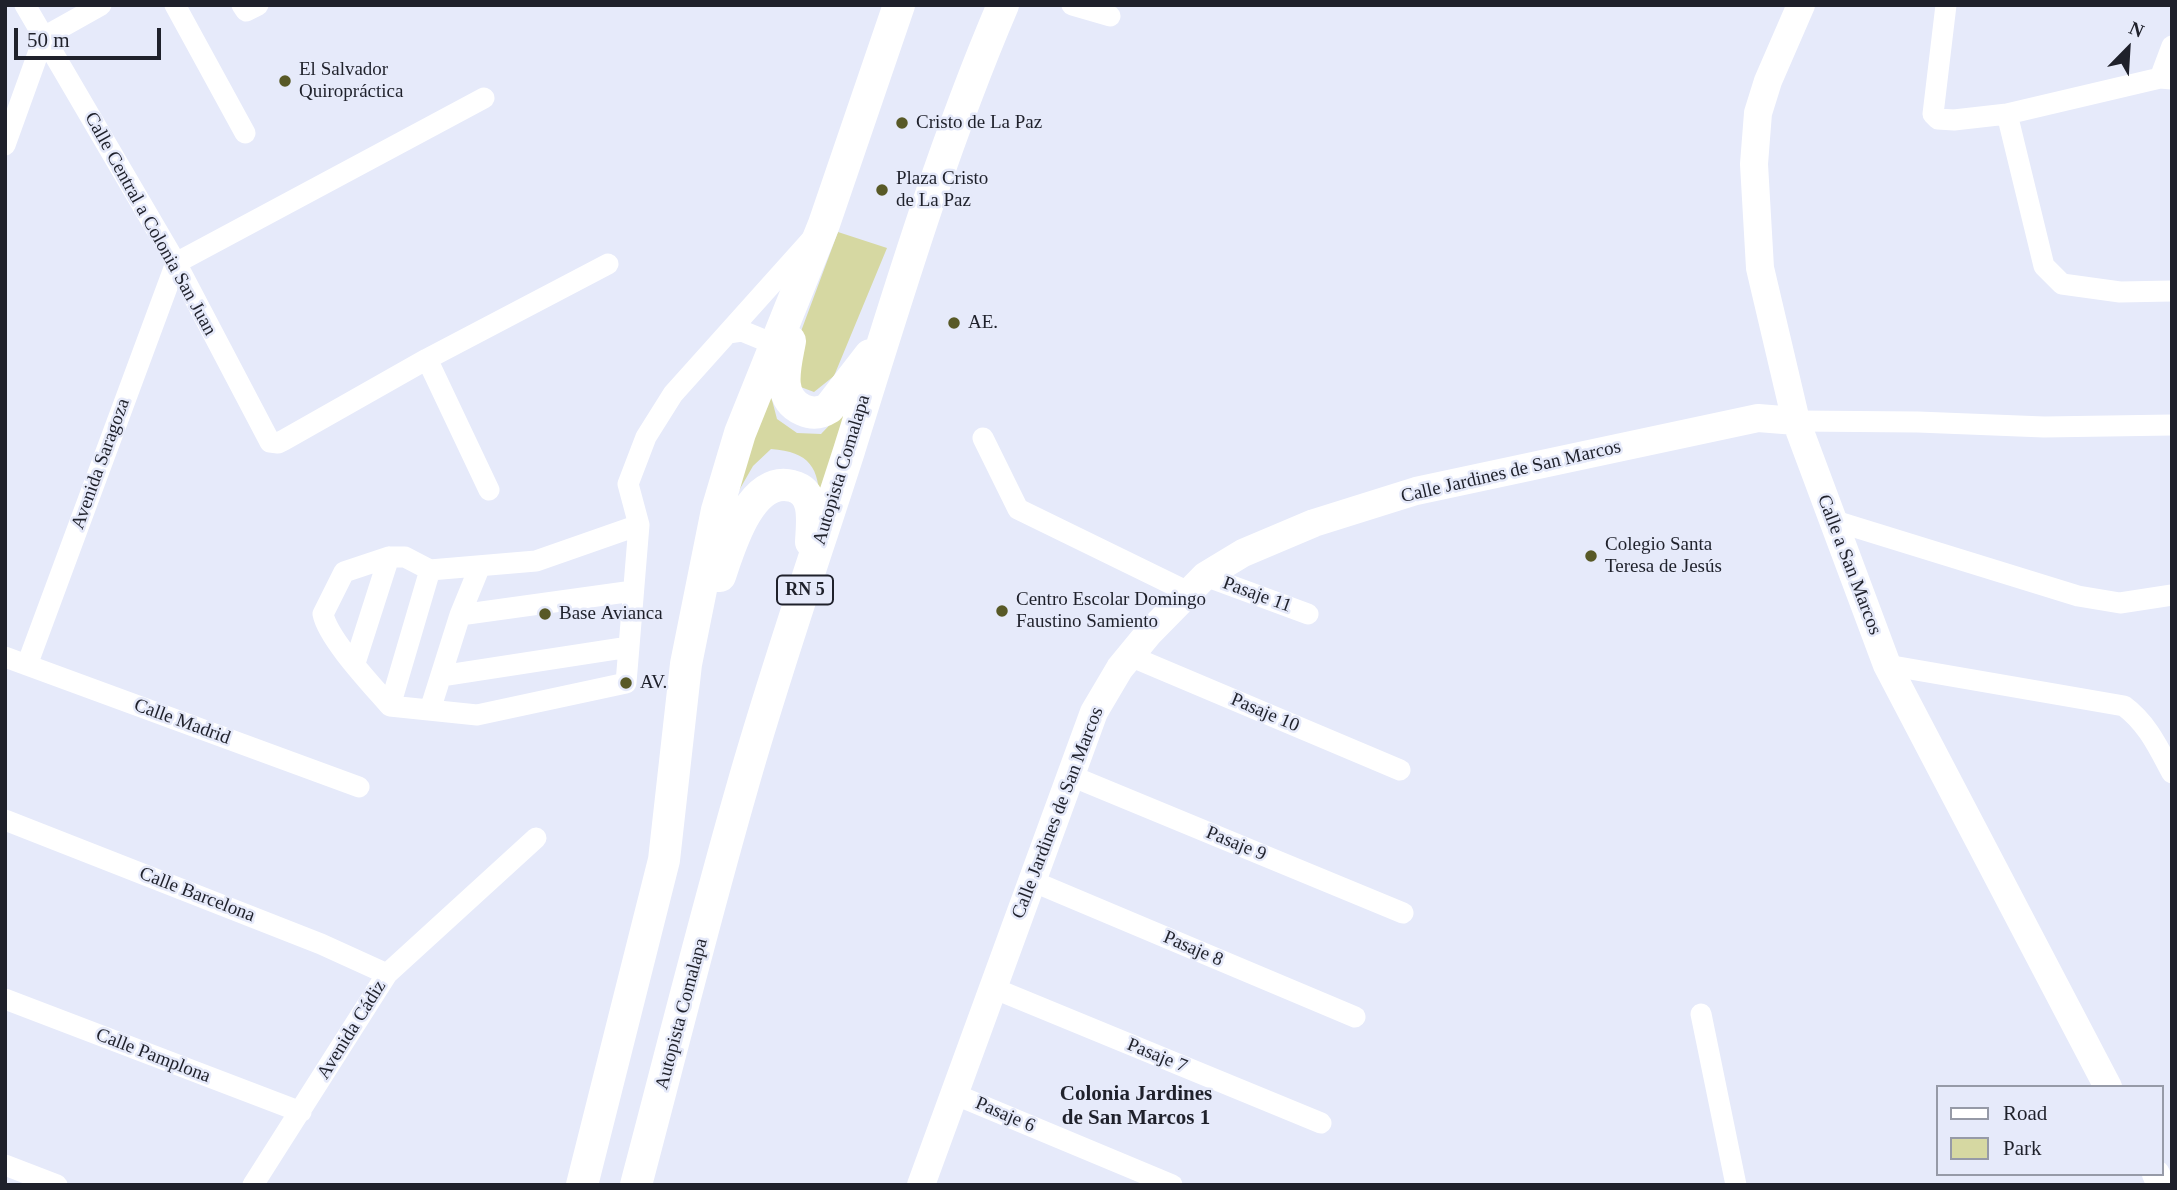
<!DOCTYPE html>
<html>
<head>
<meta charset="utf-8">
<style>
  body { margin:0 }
  #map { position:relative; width:2177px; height:1190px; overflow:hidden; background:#e6eafa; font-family:Georgia,serif }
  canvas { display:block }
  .frame { position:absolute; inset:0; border:7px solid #1f212b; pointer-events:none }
  .legend { position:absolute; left:1936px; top:1085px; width:228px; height:91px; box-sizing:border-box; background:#e6eafa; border:2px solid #969aa7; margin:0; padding:9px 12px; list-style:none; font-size:21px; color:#1f212b }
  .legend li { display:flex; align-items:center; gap:14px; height:35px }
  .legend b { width:35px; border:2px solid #969aa7 }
  .north { position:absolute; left:2093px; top:14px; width:70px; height:70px; -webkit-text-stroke:5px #e6eafa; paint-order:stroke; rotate:24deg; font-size:19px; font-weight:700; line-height:28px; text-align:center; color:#1f212b }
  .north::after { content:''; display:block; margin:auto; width:24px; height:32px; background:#1f212b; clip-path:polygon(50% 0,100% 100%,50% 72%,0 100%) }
  .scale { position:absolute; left:14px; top:28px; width:147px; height:32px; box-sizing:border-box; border:4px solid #1f212b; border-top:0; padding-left:9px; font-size:21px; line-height:24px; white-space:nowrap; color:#1f212b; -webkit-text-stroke:5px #e6eafa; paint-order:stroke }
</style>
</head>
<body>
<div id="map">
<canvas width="2177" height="1190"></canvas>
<div class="frame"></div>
<ul class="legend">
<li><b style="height:9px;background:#fff"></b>Road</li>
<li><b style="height:19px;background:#d6d8a2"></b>Park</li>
</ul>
<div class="north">N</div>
<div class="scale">50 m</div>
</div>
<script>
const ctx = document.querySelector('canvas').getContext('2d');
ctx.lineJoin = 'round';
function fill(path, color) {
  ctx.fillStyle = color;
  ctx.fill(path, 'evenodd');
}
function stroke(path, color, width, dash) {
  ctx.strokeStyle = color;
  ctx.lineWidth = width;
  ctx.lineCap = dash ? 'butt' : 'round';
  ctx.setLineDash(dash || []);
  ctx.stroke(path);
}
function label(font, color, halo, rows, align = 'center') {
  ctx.font = font + ' Georgia,serif';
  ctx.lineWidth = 5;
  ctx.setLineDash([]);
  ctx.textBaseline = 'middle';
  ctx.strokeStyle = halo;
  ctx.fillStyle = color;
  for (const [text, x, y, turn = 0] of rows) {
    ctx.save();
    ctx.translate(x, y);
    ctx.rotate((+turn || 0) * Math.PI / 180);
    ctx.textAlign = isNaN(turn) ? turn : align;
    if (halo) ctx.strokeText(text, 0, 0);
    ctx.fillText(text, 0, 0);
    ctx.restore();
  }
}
fill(new Path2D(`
  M838 232 887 248 834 376 814 392 798 386 800 334Z
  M767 381 777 419 797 433 821 434 846 408 820 505C819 467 810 452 771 449L753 466 729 508Z`), '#d6d8a2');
stroke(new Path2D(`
  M25 5 176 263 270 442 278 443 284 440 427 359 608 264
  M175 5 245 133
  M242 5 246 11 258 5
  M1072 5 1110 16
  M1946 5 1933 114 1938 119 1954 120 2007 114 2160 78 2172 79
  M2160 78 2172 46
  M2007 114 2044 266 2062 284 2120 292 2172 291
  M5 145 44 37 101 5
  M728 333 742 331 776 345
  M427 359 489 490
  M1796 421 1918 422 2044 427 2172 425
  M983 438 1018 509 1188 592
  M1832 520 2078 596 2120 603 2172 595
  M639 525 536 561 430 570 405 557H389L344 572 323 614C328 639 372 685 390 706L477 715 626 683 639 525 628 484 646 437 673 394 812 239
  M1205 576 1308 614
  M460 615 633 591
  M1130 656 1400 770
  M5 657 359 787
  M355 663 389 557
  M27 665 176 263 484 98
  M1887 665 2124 706C2147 723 2158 747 2172 773
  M441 676 629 647
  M390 706 430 570
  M430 710 460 615 480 566
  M1069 775 1403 913
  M5 820 321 944 387 974
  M1032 881 1355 1017
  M993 988 1321 1123
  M5 999 301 1112
  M1701 1014 1736 1185
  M954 1094 1172 1185
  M5 1165 57 1185
  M253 1185 387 974 536 838`), '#fff', 21);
stroke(new Path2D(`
  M1801 5 1768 81 1758 113 1754 164 1760 268 1796 421 1887 665 2108 1087
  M2156 1174 2161 1185
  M921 1185 1094 712 1120 668 1148 634 1205 576 1243 553 1314 523 1416 491 1758 418 1796 421`), '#fff', 28);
stroke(new Path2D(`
  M790 341C786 364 775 398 803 410 812 414 821 413 829 408L870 355
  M720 576C730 546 751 475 792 486 817 492 812 522 811 542
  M582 1185 664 860 686 664 717 510 740 433 824 224 899 5
  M636 1185C671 1053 704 920 742 788 774 675 813 563 849 451 896 301 941 150 1003 5`), '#fff', 32);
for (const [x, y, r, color] of [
  [285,81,7,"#585926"],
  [902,123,7,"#585926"],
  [882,190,7,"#585926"],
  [954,323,7,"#585926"],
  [1591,556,7,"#585926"],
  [1002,611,7,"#585926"],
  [545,614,7,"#585926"],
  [626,683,7,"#585926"]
]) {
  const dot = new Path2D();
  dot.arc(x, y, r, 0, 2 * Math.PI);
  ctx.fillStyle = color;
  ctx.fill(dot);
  stroke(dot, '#e6eafa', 2.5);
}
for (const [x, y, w] of [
  [805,590,56]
]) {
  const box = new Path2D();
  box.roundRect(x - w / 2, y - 14.5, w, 29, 5);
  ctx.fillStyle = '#e6eafa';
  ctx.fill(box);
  stroke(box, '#1f212b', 2);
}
label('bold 18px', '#1f212b', null, [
  ["RN 5",805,590]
]);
label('19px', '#1f212b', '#e6eafa', [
  ["El Salvador",299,70],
  ["Quiropráctica",299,92],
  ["Cristo de La Paz",916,123],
  ["Plaza Cristo",896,179],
  ["de La Paz",896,201],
  ["AE.",968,323],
  ["Colegio Santa",1605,545],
  ["Teresa de Jesús",1605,567],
  ["Centro Escolar Domingo",1016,600],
  ["Faustino Samiento",1016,622],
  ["Base Avianca",559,614],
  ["AV.",640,683]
], 'left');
label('19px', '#1f212b', '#e6eafa', [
  ["Calle Central a Colonia San Juan",150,224,61],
  ["Avenida Saragoza",101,464,-70],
  ["Autopista Comalapa",842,470,-73],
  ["Calle Jardines de San Marcos",1511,472,-13],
  ["Calle a San Marcos",1849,565,69],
  ["Pasaje 11",1257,595,20],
  ["Pasaje 10",1265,713,23],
  ["Calle Madrid",182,722,20],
  ["Calle Jardines de San Marcos",1058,813,-69],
  ["Pasaje 9",1236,844,22],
  ["Calle Barcelona",197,895,21],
  ["Pasaje 8",1193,949,23],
  ["Autopista Comalapa",682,1014,-75],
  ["Avenida Cádiz",352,1030,-58],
  ["Calle Pamplona",153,1056,21],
  ["Pasaje 7",1157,1056,22],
  ["Pasaje 6",1005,1115,23]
]);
label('bold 21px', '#1f212b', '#e6eafa', [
  ["Colonia Jardines",1136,1095],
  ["de San Marcos 1",1136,1119]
]);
</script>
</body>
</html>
